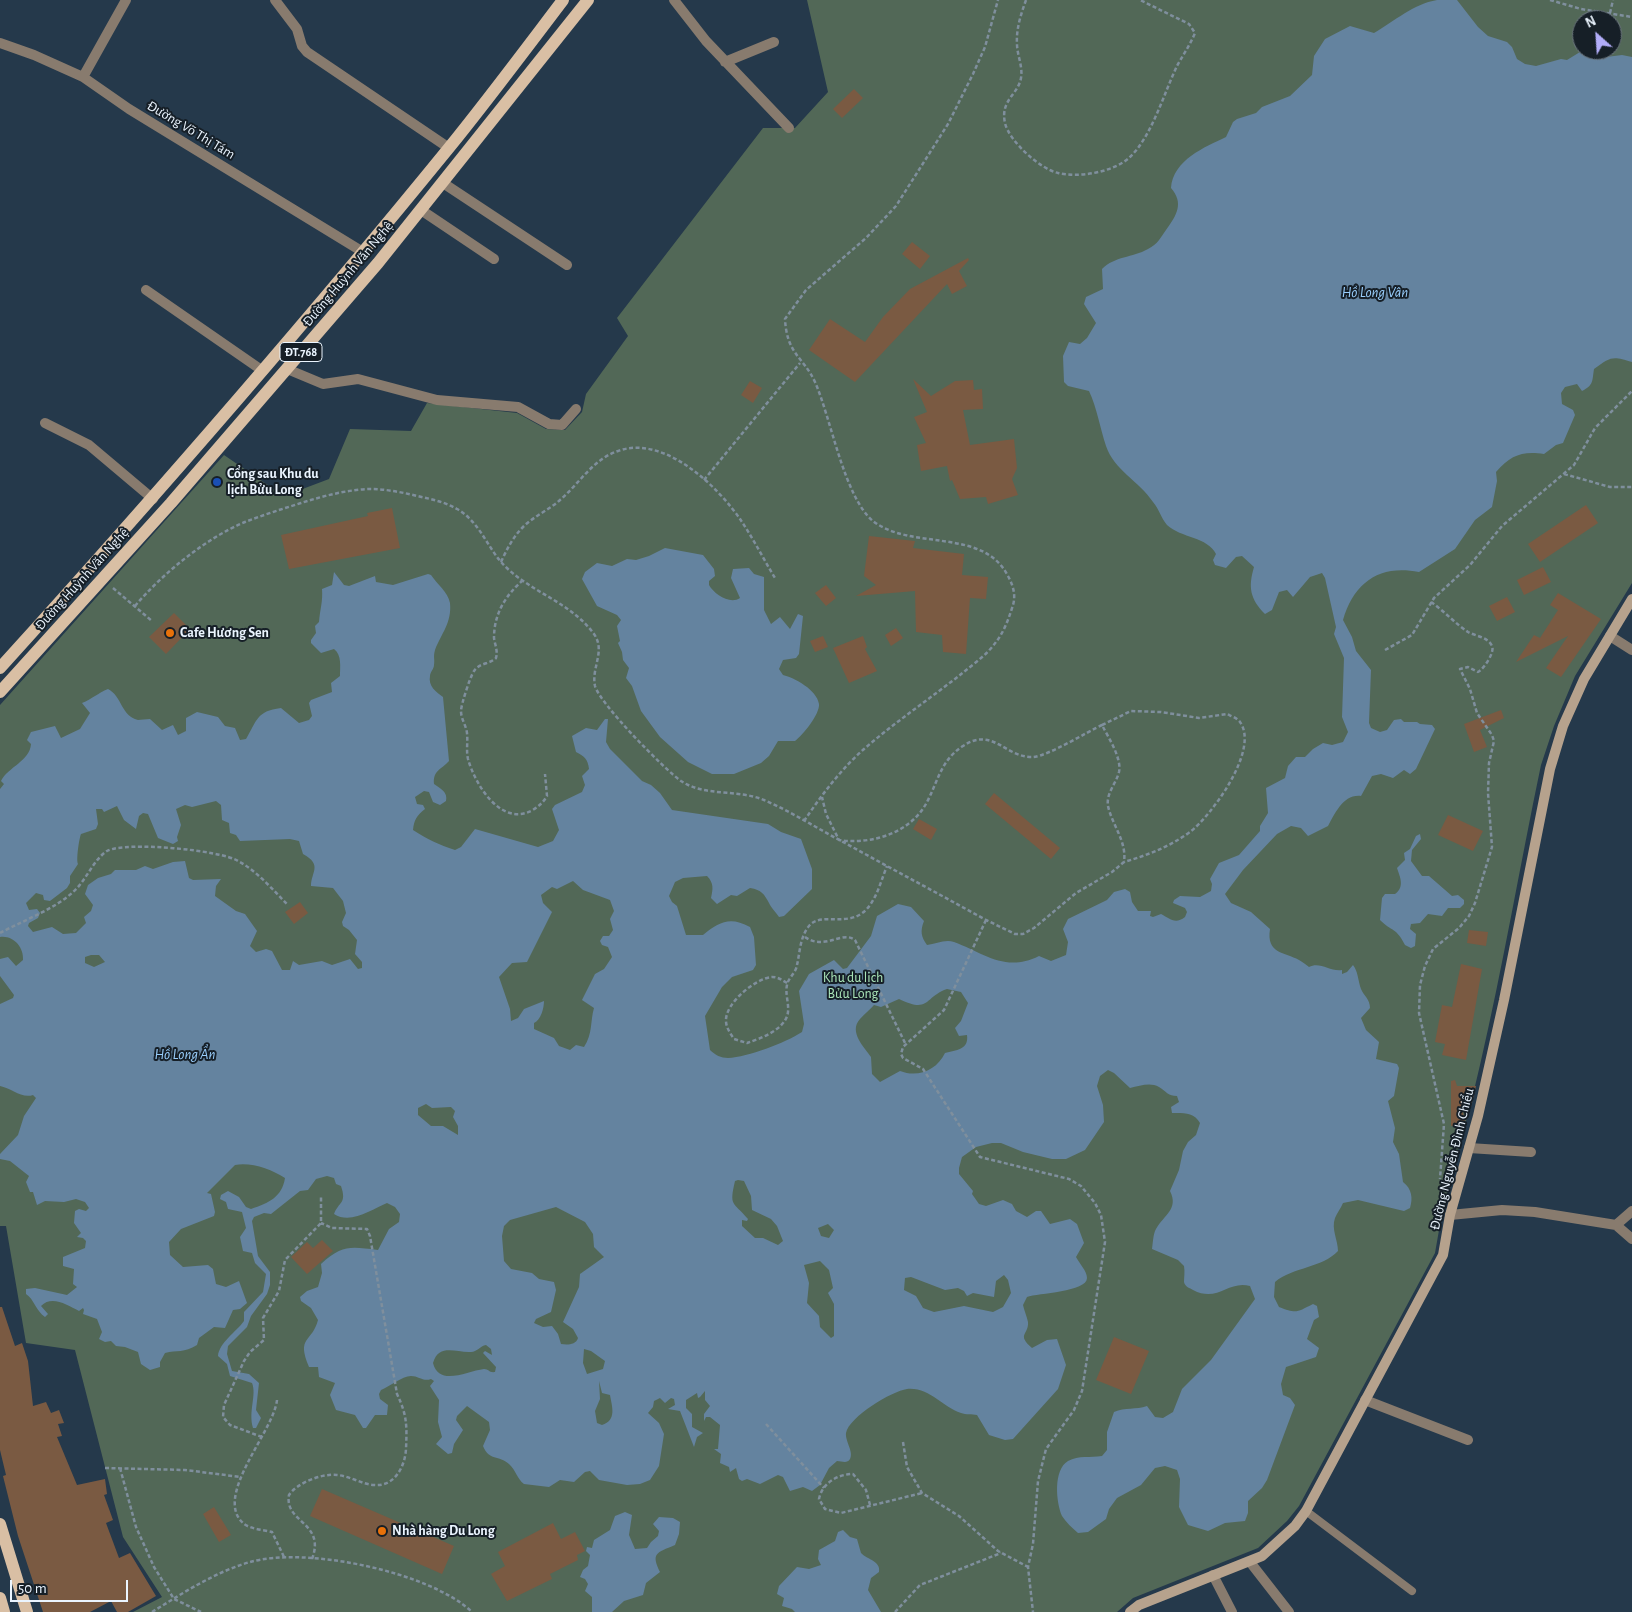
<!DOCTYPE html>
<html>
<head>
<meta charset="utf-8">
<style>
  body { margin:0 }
  #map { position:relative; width:1632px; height:1612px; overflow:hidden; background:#25394b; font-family:"Alegreya Sans",sans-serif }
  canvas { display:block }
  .north { position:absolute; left:1572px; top:10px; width:50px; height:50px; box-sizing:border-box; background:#161f27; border:1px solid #6b757d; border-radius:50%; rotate:334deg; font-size:14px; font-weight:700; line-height:20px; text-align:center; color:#ebf5ff }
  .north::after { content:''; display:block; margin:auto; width:18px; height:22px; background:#b2adf9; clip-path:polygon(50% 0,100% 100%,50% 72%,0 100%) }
  .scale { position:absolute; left:10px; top:1580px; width:118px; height:22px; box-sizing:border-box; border:2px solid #ebf5ff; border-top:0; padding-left:6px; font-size:15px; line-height:18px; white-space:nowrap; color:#ebf5ff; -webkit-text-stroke:4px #161f27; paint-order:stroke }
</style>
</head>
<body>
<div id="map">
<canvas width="1632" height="1612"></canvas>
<div class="north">N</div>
<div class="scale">50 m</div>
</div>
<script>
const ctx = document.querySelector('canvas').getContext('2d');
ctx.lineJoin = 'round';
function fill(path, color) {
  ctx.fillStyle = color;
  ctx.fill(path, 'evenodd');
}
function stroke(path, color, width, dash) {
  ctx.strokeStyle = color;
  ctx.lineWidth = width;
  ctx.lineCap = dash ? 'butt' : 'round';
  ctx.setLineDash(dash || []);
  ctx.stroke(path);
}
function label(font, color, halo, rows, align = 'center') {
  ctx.font = font + ' "Alegreya Sans",sans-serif';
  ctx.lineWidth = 4;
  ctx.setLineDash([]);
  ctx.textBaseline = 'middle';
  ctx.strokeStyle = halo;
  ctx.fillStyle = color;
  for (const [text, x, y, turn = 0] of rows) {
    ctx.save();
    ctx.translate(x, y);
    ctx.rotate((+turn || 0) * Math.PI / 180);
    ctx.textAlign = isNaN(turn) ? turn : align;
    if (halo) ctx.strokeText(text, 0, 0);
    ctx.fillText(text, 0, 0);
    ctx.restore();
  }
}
fill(new Path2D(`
  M807 0H1632V583L1575 676 1554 726 1541 765C1520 865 1503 966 1480 1065 1466 1128 1445 1189 1435 1253L1299 1506 1287 1521 1258 1548 1133 1598 1117 1612H133L162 1597 123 1537 75 1350 26 1343 6 1226H0V705L224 455 284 496 329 479 350 429 411 431 427 403 517 413 546 429 565 430 582 412 586 394 628 336 617 318 763 128H795L828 92ZM1582 20H1612V50H1582Z`), '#526857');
fill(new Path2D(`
  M1437 0H1457L1478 27 1488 36 1507 42 1512 47 1517 59 1525 64 1536 66 1561 59 1567 60 1580 52 1606 57 1622 55 1632 57V362C1613 356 1611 356 1594 369 1592 381 1594 385 1582 391L1577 384 1565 387 1561 393 1562 404 1573 410 1575 415 1563 443 1556 445 1544 454C1522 451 1511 455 1496 472L1497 481 1492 507 1475 520 1455 549 1419 572C1380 564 1354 582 1343 620L1352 637 1356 651 1371 670 1369 723 1371 728 1380 732 1387 730 1394 720 1401 719 1404 722H1417L1420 724 1432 725 1435 729 1416 769 1410 774 1404 770 1393 778 1381 774 1372 776 1361 796C1343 794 1335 814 1328 826L1308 836 1301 828 1291 826 1277 834 1243 870 1225 894 1231 903 1251 912 1270 929C1266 954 1285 952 1299 960 1303 962 1306 965 1309 967 1320 961 1330 972 1342 970V974L1347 972 1353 965C1358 971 1358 981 1361 989 1364 996 1370 999 1370 1008L1361 1018 1366 1030 1379 1042 1376 1059 1397 1064 1399 1068 1394 1096 1388 1101 1395 1128 1393 1142 1399 1154 1403 1182C1412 1189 1413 1198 1410 1208L1404 1211 1358 1200 1343 1203C1341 1208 1337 1213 1335 1218 1331 1229 1338 1240 1338 1251 1322 1268 1293 1267 1275 1282L1274 1297 1279 1307C1297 1314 1297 1312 1313 1304L1317 1306 1319 1317 1314 1320 1307 1339 1319 1348 1316 1357 1286 1367 1281 1384 1283 1395 1290 1398 1295 1405 1267 1480 1262 1488 1248 1501V1513L1245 1521 1225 1523 1208 1531 1188 1525 1179 1507 1180 1479 1177 1470 1165 1466 1155 1468 1141 1485 1117 1498 1109 1509 1106 1519 1088 1532 1078 1533C1072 1528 1066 1522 1062 1516 1056 1502 1053 1470 1068 1461 1079 1455 1090 1458 1102 1456L1107 1450V1432L1114 1412C1125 1407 1136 1410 1147 1406L1155 1417 1163 1418 1173 1412 1182 1389 1211 1360 1255 1299 1250 1286C1228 1280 1218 1303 1193 1290 1190 1288 1185 1287 1184 1282 1184 1277 1185 1272 1184 1266L1178 1260 1152 1249C1153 1243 1153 1234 1156 1229 1164 1215 1179 1209 1170 1191L1179 1170 1183 1151 1188 1142 1196 1135 1200 1123C1194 1112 1183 1113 1172 1113L1171 1107 1179 1102 1177 1096C1168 1096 1167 1092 1159 1087 1150 1082 1140 1086 1130 1088L1114 1073 1108 1070 1100 1076 1097 1086 1103 1105 1104 1122 1085 1150 1066 1159H1052L1023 1152 1001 1143H992L976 1147 962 1157 959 1168V1174L973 1191 972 1194 979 1204 986 1206 1003 1200 1012 1204 1016 1211 1027 1217 1036 1211H1041L1050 1224 1070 1219 1077 1224 1084 1243 1076 1257C1079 1263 1087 1271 1087 1278 1087 1292 1038 1293 1027 1297L1023 1305C1024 1310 1027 1317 1028 1322 1029 1335 1016 1334 1032 1348L1047 1340 1057 1339 1066 1365 1058 1389 1013 1439 1005 1440 989 1435 977 1415C972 1414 966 1415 961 1413 942 1407 930 1387 907 1389 892 1391 849 1417 846 1433 845 1441 854 1452 850 1459 847 1464 842 1461 837 1461L829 1468 820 1485 812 1491 803 1487 790 1491 783 1477 778 1475 760 1484 747 1479 742 1481 739 1479 736 1468 730 1472 729 1467 720 1463 721 1454 714 1449H718L720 1425 710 1417H706L704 1421V1414L710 1406 705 1400V1391L700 1397 698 1398 697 1393 686 1400V1408L692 1414V1427L703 1433 697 1437 694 1447 680 1411 668 1409 675 1405 674 1399 671 1398 665 1403 660 1398 654 1401 653 1407 648 1413 659 1423 664 1434 659 1466 650 1480 640 1484 627 1485 599 1480 590 1471 585 1472 574 1482 560 1480 549 1487 524 1484C517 1479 516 1470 509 1464 499 1455 489 1461 483 1446L490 1430 489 1422 467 1406 457 1416 456 1420 463 1430 454 1444 452 1453 448 1454 436 1444 442 1437 438 1422 439 1400 430 1386 434 1381 431 1379C423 1382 419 1376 411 1376 402 1376 389 1387 381 1390L379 1394 380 1399 388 1405 387 1415H375L366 1428H363L355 1415 336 1410 330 1395 335 1383 319 1377 318 1367H309C296 1336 312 1343 318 1320L311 1308 301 1301 300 1297 307 1291 318 1287 322 1273 321 1264C343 1244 351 1247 378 1250L389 1229 399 1222 400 1214 395 1207 387 1203C372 1209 351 1225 334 1214 339 1201 347 1204 341 1186L336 1184 334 1178 327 1176 316 1179 308 1190 300 1191 271 1214 264 1213 254 1217 252 1221 258 1256 270 1272V1285L267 1294 251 1316 247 1327 228 1346 227 1354 232 1371 249 1374 259 1383 256 1410 261 1418 256 1428H253C248 1411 257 1395 252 1383L230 1376 227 1364 218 1356C219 1343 236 1332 244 1321V1312L263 1292 266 1274 255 1263 252 1253 243 1251 240 1237 246 1228 242 1212 228 1209 226 1202 220 1199 221 1195 228 1191 239 1197 246 1207 251 1209C269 1203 282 1197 285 1178 271 1169 251 1162 235 1165L207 1193 211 1194 215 1212 214 1216 181 1229 169 1242 170 1255 183 1267 208 1265 213 1269 216 1284 226 1287 239 1281 247 1303 240 1309 233 1310 225 1328 214 1327 199 1338 197 1345C184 1353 177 1350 165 1353L160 1362V1367L150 1370 141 1364 138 1352 125 1347 116 1346 111 1341 105 1342 99 1339 102 1332 97 1319 83 1314 84 1310 83 1308 79 1311C67 1305 52 1295 41 1306L48 1314 45 1317C36 1311 34 1299 26 1294V1289L35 1288 67 1295 77 1287 73 1284 74 1269 63 1266V1257L85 1248 86 1241 83 1238 77 1237 81 1233 74 1223 75 1211 79 1209 86 1211 89 1208 85 1202 76 1199 64 1202 45 1201 37 1205 33 1192H30L26 1182 29 1176 10 1161 0 1159V1154L18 1135 24 1116 36 1098 33 1095C22 1099 11 1088 0 1086V1004L13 998 14 995 0 976V959L8 957 16 966 23 960C24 947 13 935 0 937V789L4 784 1 781C8 767 30 761 31 744L27 740 31 732 55 726 61 738 80 729 90 713 82 703C92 699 98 693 108 689 122 696 121 716 138 720 141 720 146 719 150 719L162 730 173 725 178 735 186 731V718L197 712 218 717 225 726 235 728 240 740 246 739C257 721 256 711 281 708L299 723 309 720 312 716 309 703 311 700 332 692 331 683 340 676C340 667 342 655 334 649L321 653 311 643V640L316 633 315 626 319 622C320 609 323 602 322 589L332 585 334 572 344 585 349 586 375 576 376 582 393 585 428 574 431 575C437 584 448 592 450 603 452 623 441 634 435 650 433 657 435 659 434 665 434 669 430 672 430 676 428 686 436 692 443 697L449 761C441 770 433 770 434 784 441 789 448 792 446 801L440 805 433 802 429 792 424 791 415 797 417 804 423 805 425 809C417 815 414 820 413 830 427 839 439 845 455 850L461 847 475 829 538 847 553 841 559 830 552 809 555 805 582 792 585 785 582 776 589 769C588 759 584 756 576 752L572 736 586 728 597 730 605 719H608L606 742 610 749 642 781 651 785 660 793 672 810 768 824 781 832 801 839 812 869V889L784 916 779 917C776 912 771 908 769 903 764 894 762 890 750 888L737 896 731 895 717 904 711 898C713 889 714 883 707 876L683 878 675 882 669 896 672 902 677 906 686 935H703C719 922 730 916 750 927L754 937 756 965 753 970 732 977 722 987 705 1016 710 1050C715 1055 721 1058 728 1058 748 1057 785 1043 802 1032L804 1024 799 991 809 974 834 960 843 969 847 968 871 936 877 916 898 904 911 907 924 921C920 931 921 937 927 945 936 944 945 939 954 942 984 953 1005 973 1039 956L1051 961 1066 955 1068 942 1063 929 1068 919 1107 900 1114 892 1125 889 1130 892 1132 902 1138 911H1151L1150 916 1153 917 1161 914C1169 918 1175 925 1185 917L1187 912 1185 908 1173 903 1174 900 1180 896 1200 897 1211 891 1212 884 1210 879 1219 863 1239 855 1260 831V826L1268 813 1266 788 1285 778 1288 766 1296 757H1305L1313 749 1323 743 1332 745 1343 742 1348 732 1342 717 1344 658 1334 634 1336 627 1325 578 1322 573 1310 577 1293 597 1287 590 1279 592 1272 610 1265 614C1250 599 1248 587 1254 567L1242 556 1236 557 1226 568 1215 565 1213 560 1216 554C1208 537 1181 538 1167 525 1161 518 1159 509 1153 502 1139 481 1114 470 1106 446 1100 428 1097 408 1089 391L1068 386 1064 382 1063 356 1069 342 1080 344 1087 338 1096 323 1084 304 1086 297 1103 289 1102 269C1115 256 1132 258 1148 249 1158 244 1160 238 1166 230 1177 215 1184 203 1171 188 1173 160 1205 147 1226 137L1233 122 1237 119 1256 113 1262 107 1290 96 1312 75 1314 56 1325 39 1350 26 1374 33C1395 21 1413 4 1437 0ZM216 801 221 805 222 820 229 823 230 833 236 835 240 841 290 839 299 841 303 854C323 865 311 872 311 886L333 888 343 901 346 913 342 922 343 926 349 930 357 940 355 954 362 962V968L358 969 350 959 332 965 322 961 299 965 293 961 290 970H282L272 951 266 949 256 952 250 946 257 931 245 914 236 911 215 896 216 886 221 879 193 880 189 878 185 861 173 862 153 869 145 866 136 870H115L111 874 98 878 88 885 85 894 93 905 91 911 84 917 86 923 76 933 63 934 52 927 33 932 28 926 29 923 38 918 40 913 37 909 29 910 26 903 36 893 43 895 44 900 50 901 67 888 70 883V876L78 864C76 860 79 839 81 834L96 829 98 824 96 809H102L104 812 117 806 124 820 136 829 139 816 143 813 148 814 158 838 173 844 178 841 177 837 181 825 176 809 185 805 192 807ZM573 881 583 890 610 900 614 911 610 919 613 930 609 936H603L600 941 602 945 608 947 612 957 604 969 595 974 582 1000 594 1008C590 1022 593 1033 584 1047L576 1045 570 1050 559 1046 554 1038 534 1029V1023C541 1020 544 1008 544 1001L524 1009 518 1018 511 1021 510 1009 499 977 512 963 527 962 552 912 543 903 541 895 552 887 557 889ZM91 955H99L105 962 94 967 85 963V957ZM947 989 961 992 968 1003 961 1021 955 1028 959 1036 967 1035C969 1050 956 1050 945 1053 937 1070 918 1078 900 1071L880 1082 872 1074 871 1057C865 1048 848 1032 860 1019 864 1014 870 1010 874 1005L881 1007 899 999C930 1014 924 997 947 989ZM426 1104 432 1108 451 1107 455 1111 453 1117 458 1126V1135L443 1126H431L418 1115V1108ZM738 1180 744 1181 751 1196 752 1210 771 1219 777 1226 783 1241 778 1245 763 1238H755L742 1226V1220L747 1221 748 1219C733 1201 729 1207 735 1181ZM556 1207 585 1222 593 1234 594 1247 604 1257 580 1274 579 1287 563 1322 573 1329 578 1338C576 1345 567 1345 561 1344L558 1334 552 1326 543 1327 534 1323 536 1319 551 1312 556 1290 554 1282 539 1279 532 1273 511 1269 504 1261 502 1236 504 1226 510 1220ZM828 1224 834 1230 829 1238 821 1236 818 1228ZM820 1261 829 1270 833 1288 828 1293 834 1304V1336L831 1338 820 1327 819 1316 807 1303 809 1283 804 1265ZM1004 1275 1008 1280 1011 1293 1003 1307 993 1312 964 1306 934 1312 923 1308 916 1296 904 1290 905 1278 911 1277 945 1290 958 1288 964 1291 967 1296 973 1293 994 1297 996 1281ZM486 1345 491 1349 492 1355 485 1351 483 1353 496 1367 495 1372C489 1373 489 1369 484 1369 467 1371 439 1387 433 1363 439 1343 456 1353 471 1352 477 1352 480 1346 486 1345ZM584 1349 591 1351 605 1361 603 1369 587 1374 583 1363ZM599 1381 602 1393 610 1395C612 1407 617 1420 602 1425L597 1423 595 1411 600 1399Z
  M665 548 703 555 714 569 715 576 709 581V585C714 594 730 605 740 598L731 578 733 569 749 568 754 574 764 577V610L771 624 780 617 790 629 798 614 803 616 799 654 796 658 783 660 779 669 783 675C795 678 817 690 819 704 820 714 803 735 795 741H778L769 756 761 763 734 774H712L688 762 660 737 641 711 632 686 626 678 629 668 623 660 622 652 618 643 620 641 617 626 621 620 617 615 597 606 582 579 585 572 597 563 612 566 627 559 636 560 649 556Z
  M1420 834 1421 839 1412 850 1411 861 1422 876H1429L1452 896 1458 895 1464 900V904L1460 908H1448L1442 916 1428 914 1420 923 1411 924 1410 929 1416 934 1415 946 1411 948 1405 945C1396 927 1392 932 1380 920L1382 898 1385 894H1395C1405 887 1400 877 1397 868L1405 860 1404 853 1410 849 1416 836Z
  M625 1512 632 1515 629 1535 635 1549 647 1548 651 1542 658 1536 659 1531 653 1524 659 1517 673 1518 680 1522 679 1534 675 1545C656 1553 651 1553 660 1572L646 1583 643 1595 624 1601 612 1612H592V1597L585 1591 588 1584 585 1579 580 1577 583 1570 588 1566 590 1555 586 1551 587 1547 592 1548 594 1540 610 1530 615 1516Z
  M843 1530 850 1537 857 1539 861 1553C868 1560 881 1561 879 1572L871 1578 868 1590 881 1612H795L792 1609 782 1606 784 1598 777 1594 779 1586 797 1567 809 1569 821 1565 818 1559 819 1550 835 1541 838 1532Z`), '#64839f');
fill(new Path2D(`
  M854 89 863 98 842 118 833 109Z
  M912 242 930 256 920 269 902 254Z
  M968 258 969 260 959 271 967 286 952 294 947 284 855 382 809 350 830 319 865 342 883 317 910 289Z
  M913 379 931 396 955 381 973 380 974 390 982 389 983 409 963 410 970 445 1014 439 1017 468 1012 479 1018 495 988 504 986 497 960 499 952 480 950 481 947 466 921 471 917 445 926 443 914 417 927 412Z
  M750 381 762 388 753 403 741 395Z
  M1586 505 1598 523 1540 562 1528 544Z
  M392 508 400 548 289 569 281 535 368 516 367 513Z
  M869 536 915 541 913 548 964 554 962 575 988 577 986 599 970 598 966 654 943 652 942 635 916 632 915 591 856 596 876 585 864 576Z
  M1543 567 1551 582 1524 595 1517 580Z
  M826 585 836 598 826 606 815 593Z
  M1558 593 1601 619 1561 677 1546 668 1568 636 1516 662 1534 635 1540 638 1558 610 1550 605Z
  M1507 597 1515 612 1497 621 1489 606Z
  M174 613 190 629 166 654 149 637Z
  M896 628 903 638 891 646 885 635Z
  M823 636 828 647 815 652 810 641Z
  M863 636 867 647 865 649 877 671 849 683 833 648Z
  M1501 710 1504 718 1480 730 1487 747 1474 752 1464 724Z
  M994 793 1060 848 1051 859 985 804Z
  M1448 815 1483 831 1473 851 1438 835Z
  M919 819 937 829 931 840 913 829Z
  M300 902 308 913 294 924 285 912Z
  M1469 930 1488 932 1486 946 1467 943Z
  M1461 964 1482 969 1466 1060 1442 1055 1445 1044 1435 1042 1442 1005 1452 1007Z
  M1455 1080 1457 1086H1476L1471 1107 1462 1109 1466 1124 1451 1126V1081Z
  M322 1240 333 1251 307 1274 291 1257 307 1242 313 1248Z
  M0 1307H2L15 1346 22 1343 28 1361 33 1406 46 1402 51 1413 59 1410 64 1423 58 1424 62 1436 57 1437 77 1485 105 1479 107 1494 104 1495 113 1520 106 1523 119 1558 130 1553 156 1596 128 1612H117L111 1601 90 1612H43L18 1536 3 1476 6 1475 0 1450Z
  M1114 1337 1149 1351 1131 1394 1096 1380Z
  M322 1489 454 1546 442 1574 310 1516Z
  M214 1507 231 1535 219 1542 203 1514Z
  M553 1523 561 1539 575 1532 585 1551 577 1555 578 1560 550 1574 552 1579 507 1601 491 1574 505 1566 498 1552Z`), '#7a5a42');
stroke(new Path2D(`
  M1026 0C1021 14 1016 29 1017 44 1017 55 1023 66 1021 78 1018 95 1000 100 1005 123 1009 141 1040 169 1058 173 1080 178 1114 172 1130 157 1152 136 1164 93 1177 66 1183 55 1190 45 1195 33L1189 24 1140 0
  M1550 0 1581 9 1632 17
  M1610 13 1613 0
  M1564 474 1610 487H1632
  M704 480 800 363
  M501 562C507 549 513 537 523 527 534 516 549 510 560 500 579 484 593 459 618 451 664 434 719 487 742 522 754 540 764 560 775 578
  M523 580C505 596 494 614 494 638 495 645 498 651 496 658 490 664 479 663 474 671 470 677 461 705 461 711 461 719 466 725 467 733 468 742 466 750 468 759 475 784 500 826 531 811 538 807 543 803 547 796L545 774
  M113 588 152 621
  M1431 602C1444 611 1457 625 1468 632 1475 636 1488 637 1492 646 1495 652 1484 669 1478 672L1468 667 1460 669 1470 689 1477 713 1492 735 1494 741 1489 763 1488 793 1492 847 1475 903 1469 916 1459 928 1433 949 1425 966 1420 985 1419 1013 1444 1124 1440 1179
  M135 606C162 574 206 538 245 522 263 515 282 509 301 503 323 496 346 490 369 489 385 489 401 492 417 496 431 499 445 502 457 509 482 523 488 552 509 570 536 594 572 604 594 634 606 651 591 668 595 686 600 704 664 769 681 781 705 797 738 789 764 800 792 812 818 829 845 843 892 869 939 894 986 920L1015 934H1023L1034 928 1076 893 1112 872 1124 862C1127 841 1112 825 1108 806 1106 793 1116 784 1119 772 1122 758 1108 737 1102 725 1087 732 1048 756 1033 757 1005 758 993 726 963 746 941 760 938 781 927 802 911 833 871 845 839 840L826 814 822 797
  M1385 650 1412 635 1434 598 1470 565 1502 526 1574 465 1595 428 1632 391
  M1102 725 1131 711 1161 712 1199 718 1227 714C1231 716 1237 718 1240 722 1260 750 1211 816 1190 832 1169 847 1148 855 1124 862
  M804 821C821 796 841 769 864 749 894 723 928 700 960 675 972 665 987 655 996 642 1004 632 1009 618 1013 605 1016 595 1013 585 1008 576 983 527 911 551 873 521 844 497 831 418 815 382 803 356 787 355 785 319L806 290 866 238 896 206 948 124 973 74 985 47 998 0
  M986 920 944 1010 903 1047 901 1054 903 1058 923 1069 980 1157 1069 1179 1081 1186 1095 1203 1101 1215 1105 1242 1082 1391 1074 1410 1046 1449 1038 1481 1033 1544 1028 1567 1033 1612
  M0 933C22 921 55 909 73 892 86 881 93 860 107 851 125 841 221 850 238 861 257 871 272 889 287 904
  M805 937C825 951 842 930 855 940L906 1045
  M787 983C782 980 778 977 772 977 756 978 725 1003 726 1021 726 1027 730 1033 734 1039L747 1043C762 1038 786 1029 788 1012 789 1003 785 994 787 985 788 978 796 973 797 965 800 952 800 937 809 926 822 910 852 931 870 905 878 894 882 878 887 866
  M277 1400C274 1431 213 1496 243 1523 249 1529 264 1530 272 1532L285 1559
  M766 1424 824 1488
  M262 1437 230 1425 223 1417 224 1405 244 1361 250 1352 264 1340 263 1318 279 1291 285 1260 321 1223V1197
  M903 1442 907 1467 922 1493 959 1516 998 1551 1028 1567
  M105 1468 185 1470 241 1477
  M120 1468 136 1527 154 1567 174 1599 201 1612
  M870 1505 866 1490 853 1474C838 1474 822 1483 819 1499L825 1509 841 1513 922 1493
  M312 1559C326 1522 284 1523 289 1495 297 1483 322 1473 337 1475 350 1476 361 1484 374 1485 395 1487 405 1466 406 1449 407 1425 407 1415 397 1394L370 1236 367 1229 332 1228 321 1223
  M152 1612C183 1593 215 1572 250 1562 306 1546 430 1572 472 1612
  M895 1612 920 1585 1001 1553`), '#7f8f9d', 2.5, [4, 2.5]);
stroke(new Path2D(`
  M1306 1511 1412 1591`), '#887b6e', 8);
stroke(new Path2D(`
  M275 0 297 29 302 46 307 52 449 148
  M674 0 706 41 789 128
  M0 43 34 55 83 77 129 109 363 252
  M725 62 774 42
  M83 77 126 0
  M443 183 567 265
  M421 210 494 259
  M146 290 263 371
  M287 369 323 384 358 379 437 400 518 407 549 424 562 425 576 409
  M45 423 89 445 153 499
  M1610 636 1632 650
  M1469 1148 1531 1152
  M1450 1215 1502 1210 1535 1212 1616 1225 1632 1211
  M1616 1225 1632 1239
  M1365 1400 1468 1440
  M1250 1562 1289 1612
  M1213 1575 1232 1612`), '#887b6e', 10);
stroke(new Path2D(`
  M1130 1612 1139 1605 1262 1556 1295 1526 1306 1511 1443 1255 1450 1215 1478 1116 1504 1000 1550 769 1563 726 1584 679 1632 599`), '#b6a28d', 10);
stroke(new Path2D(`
  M0 668C153 499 303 327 448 149 487 101 525 50 563 0
  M0 692 171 503 378 263 588 0
  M0 1524 27 1612
  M0 1598 4 1612`), '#d9bfa4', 12);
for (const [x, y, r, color] of [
  [217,482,5,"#1a4fb4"],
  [170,633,5,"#e8710a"],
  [382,1531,5,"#e8710a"]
]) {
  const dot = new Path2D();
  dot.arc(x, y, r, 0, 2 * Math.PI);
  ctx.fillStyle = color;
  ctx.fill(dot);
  stroke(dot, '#161f27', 2);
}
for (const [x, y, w] of [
  [301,352,42]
]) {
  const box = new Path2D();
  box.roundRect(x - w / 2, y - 9.5, w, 19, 4);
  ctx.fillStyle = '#161f27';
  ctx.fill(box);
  stroke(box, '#ebf5ff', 1);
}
label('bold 12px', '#ebf5ff', null, [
  ["ĐT.768",301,352]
]);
label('14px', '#ebf5ff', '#161f27', [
  ["Đường Võ Thị Tám",191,130,31],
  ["Đường Huỳnh Văn Nghệ",348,274,-50],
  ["Đường Huỳnh Văn Nghệ",82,579,-48],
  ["Đường Nguyễn Đình Chiểu",1452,1159,-76]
]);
label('bold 14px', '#ebf5ff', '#161f27', [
  ["Cổng sau Khu du",227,474],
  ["lịch Bửu Long",227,490],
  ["Cafe Hương Sen",180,633],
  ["Nhà hàng Du Long",392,1531]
], 'left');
label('14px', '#abe6b9', '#161f27', [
  ["Khu du lịch",853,978],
  ["Bửu Long",853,994]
]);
label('italic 15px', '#99cefc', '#161f27', [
  ["Hồ Long Vân",1375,292],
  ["Hồ Long Ẩn",185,1054]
]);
</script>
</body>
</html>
